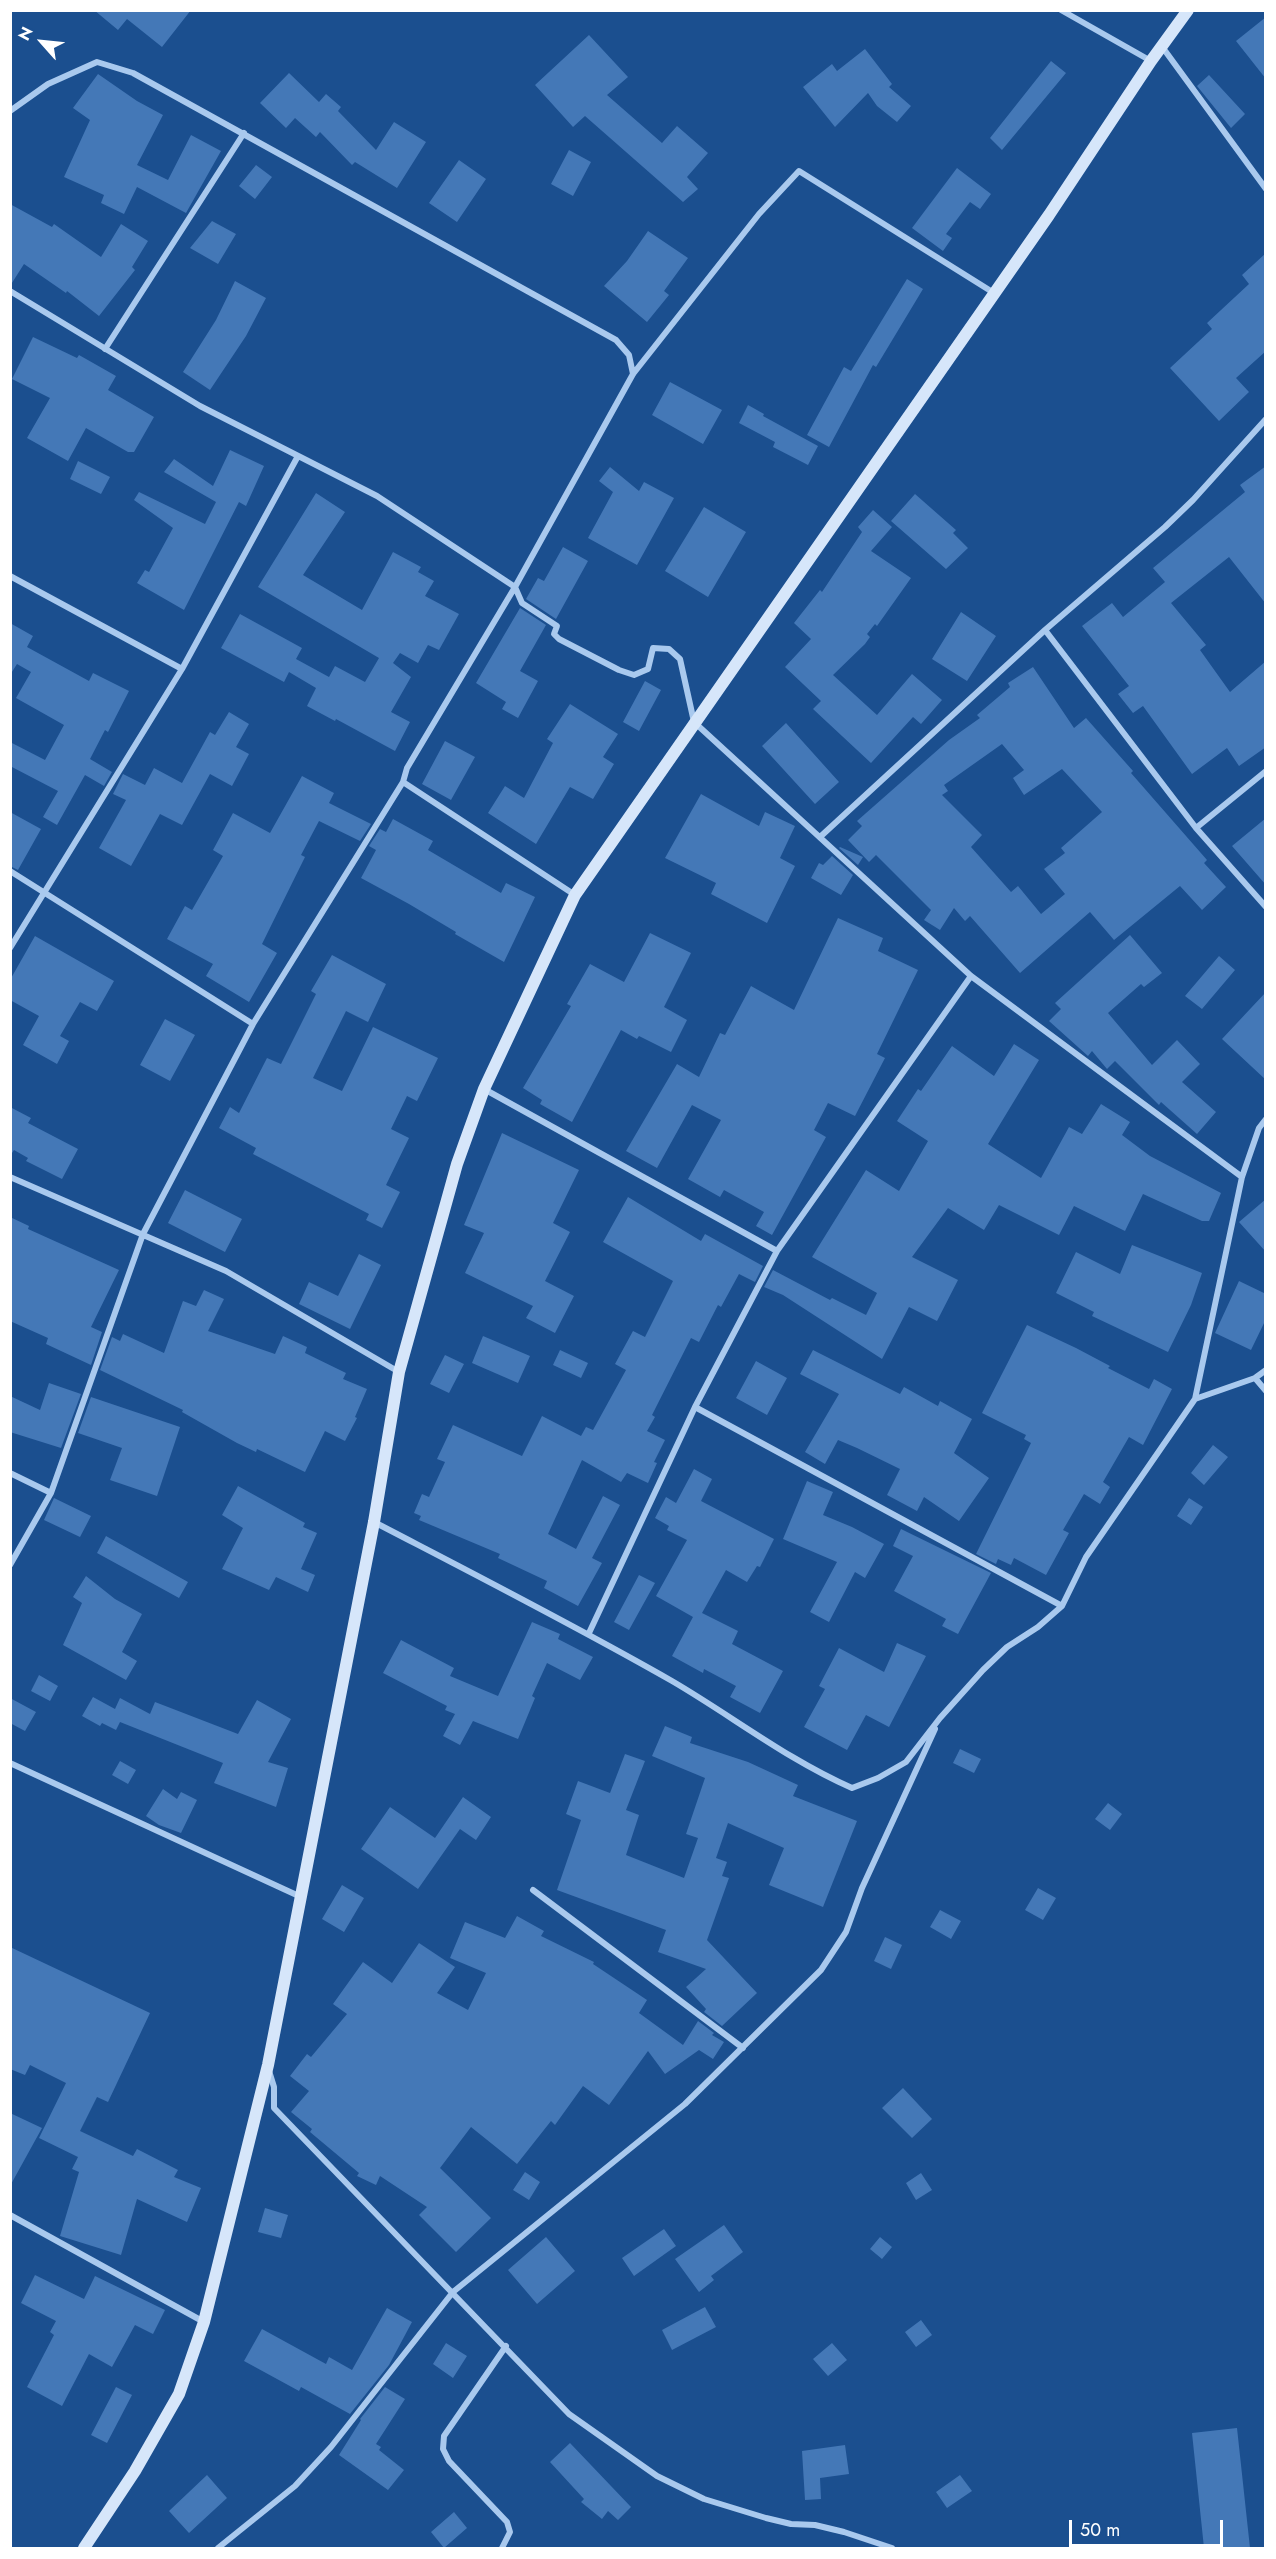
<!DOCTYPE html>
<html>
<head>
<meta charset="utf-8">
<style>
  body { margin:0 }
  #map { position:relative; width:1276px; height:2559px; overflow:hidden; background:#1b4f8f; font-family:Jost,sans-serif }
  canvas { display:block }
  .frame { position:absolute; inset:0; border:12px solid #fff; pointer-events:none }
  .north { position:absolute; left:12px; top:12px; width:60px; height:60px; -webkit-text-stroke:4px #1b4f8f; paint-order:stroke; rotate:297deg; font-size:16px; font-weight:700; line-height:24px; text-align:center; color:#fff }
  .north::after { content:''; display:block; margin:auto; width:21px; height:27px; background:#fff; clip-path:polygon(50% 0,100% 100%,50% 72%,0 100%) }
  .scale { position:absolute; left:1069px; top:2520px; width:154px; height:27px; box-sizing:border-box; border:3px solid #fff; border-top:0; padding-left:8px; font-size:18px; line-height:21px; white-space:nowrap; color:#fff; -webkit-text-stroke:4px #1b4f8f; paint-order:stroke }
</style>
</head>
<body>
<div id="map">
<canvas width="1276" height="2559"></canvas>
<div class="frame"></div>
<div class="north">N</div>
<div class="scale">50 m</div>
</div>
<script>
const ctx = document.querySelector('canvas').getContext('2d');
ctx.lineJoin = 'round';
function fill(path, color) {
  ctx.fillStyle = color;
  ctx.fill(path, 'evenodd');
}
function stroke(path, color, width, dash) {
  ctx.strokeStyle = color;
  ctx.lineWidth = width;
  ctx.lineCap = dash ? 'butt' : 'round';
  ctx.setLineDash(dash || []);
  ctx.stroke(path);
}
fill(new Path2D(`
  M94 10H191L162 47 127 19 118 30Z
  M1266 17V79L1236 41Z
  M589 35 628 77 607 95 662 143 677 126 708 153 687 177 698 189 683 202 585 116 573 127 535 85Z
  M865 49 892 84 889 87 911 106 897 122 877 106 868 93 835 127 803 87 832 64 837 71Z
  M1051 61 1066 73 1002 150 990 138Z
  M289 73 319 102 326 94 341 107 338 111 376 150 394 122 426 142 397 188 355 162 352 165 320 132 316 137 295 118 286 128 260 103Z
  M98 74 137 101 163 115 137 165 168 180 191 135 221 151 186 213 137 187 124 214 101 203 104 195 64 177 90 120 73 108Z
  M1209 75 1245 114 1231 128 1197 86Z
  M569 150 591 162 573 196 551 184Z
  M459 160 486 179 457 222 429 203Z
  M256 165 272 177 255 199 239 186Z
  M957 168 991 194 980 209 970 202 946 234 952 238 943 251 912 228Z
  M10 204 52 227 54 224 101 257 121 224 148 241 132 267 135 270 99 316 67 291 66 293 24 264 10 286Z
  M212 221 236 234 218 264 190 248Z
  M648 231 688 258 664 291 669 295 647 322 604 286 627 261Z
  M1266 253V351L1236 378 1249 392 1219 421 1170 368 1212 329 1207 323 1249 284 1242 275Z
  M907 279 923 289 876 367 873 365 829 447 807 435 844 367 851 371Z
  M235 281 266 298 246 336 210 390 183 372 216 320Z
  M33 337 77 358 79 355 116 376 108 390 154 417 134 452H128L86 428 68 461 27 438 50 398 12 379Z
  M670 382 722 410 703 444 652 415Z
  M748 405 764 414 763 416 818 446 808 465 773 447 775 442 739 423Z
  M230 450 264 466 246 506 239 502 184 610 137 583 145 570 149 572 173 528 134 500 139 492 205 524 216 502 164 472 174 459 213 486Z
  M78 461 110 477 101 494 70 479Z
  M1266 466V604L1229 557 1171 603 1206 645 1200 650 1230 692 1266 661V747L1239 766 1227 748 1192 774 1143 706 1133 713 1118 694 1129 686 1082 626 1112 603 1123 617 1165 582 1153 568 1245 492 1240 485Z
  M610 467 639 491 644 482 674 498 637 565 588 538 613 492 599 481Z
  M316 493 345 512 303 575 362 610 393 552 421 567 418 572 434 581 425 596 459 614 439 650 428 645 418 663 400 653 393 663 411 677 391 712 410 722 395 751 336 719 335 721 307 706 316 688 289 672 284 682 221 648 240 614 302 648 296 659 329 677 335 666 365 682 379 658 258 587Z
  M915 494 956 530 953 533 968 548 946 569 891 521Z
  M704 507 746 532 708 597 665 571Z
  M873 510 892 527 871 551 911 578 877 626 875 624 867 634 870 637 865 644 833 675 877 715 912 674 942 700 921 724 913 717 871 763 813 709 821 701 785 667 811 639 794 623 820 590 822 592 862 532 858 527Z
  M563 547 588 561 556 619 526 599 538 578 544 581Z
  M520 608 546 625 520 671 538 681 518 718 502 709 506 702 476 683Z
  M961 612 996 636 967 681 932 659Z
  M10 623 33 636 27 647 89 681 93 673 129 691 108 732 105 730 90 759 112 772 104 786 85 775 57 825 43 817 58 791 10 766V742L45 760 64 725 16 698 31 672 17 664 10 675Z
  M1033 667 1074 728 1086 718 1133 771 1131 773 1207 860 1204 863 1226 887 1202 910 1180 886 1114 940 1090 912 1020 973 970 916 965 921 954 908 940 930 924 920 931 910 876 855 869 862 848 840 862 826 857 821 949 740 980 718 977 715 1010 687 1008 683ZM1002 744 1024 770 1013 778 1024 795 1062 769 1102 812 1061 848 1065 853 1044 869 1065 894 1041 914 1018 886 1011 892 971 847 982 835 942 795 948 791 944 785Z
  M645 681 661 690 639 731 623 722Z
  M570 704 618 734 603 757 614 764 593 799 570 787 536 844 488 813 505 786 524 798 553 743 547 739Z
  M229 712 249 724 236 747 249 754 232 786 210 774 182 825 160 814 131 866 99 848 126 800 113 794 123 774 145 785 154 768 182 783 210 732 215 735Z
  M786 723 839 782 815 804 762 746Z
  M445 741 475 757 451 800 422 784Z
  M302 776 334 793 329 803 371 824 360 841 319 821 301 855 305 857 262 944 277 953 249 1002 206 976 213 964 167 939 185 906 192 910 223 856 213 850 233 813 270 833Z
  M701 794 759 826 765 812 795 826 780 858 795 866 767 923 711 894 716 883 665 858Z
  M10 812 41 829 18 870 10 866Z
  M1266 818V885L1232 846Z
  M393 819 433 841 428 850 501 893 506 883 535 897 504 962 455 934 456 932 409 904 361 878 376 850 369 846 380 829 386 832Z
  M840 847 863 857 858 865 839 848Z
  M832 856 853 875 841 895 811 878 819 863 823 865Z
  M838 918 883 938 878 951 918 970 877 1054 885 1058 855 1116 828 1103 814 1130 826 1137 772 1235 756 1226 764 1212 724 1190 720 1197 688 1179 721 1120 692 1105 657 1168 626 1151 677 1064 699 1077 720 1033 725 1035 751 986 794 1010Z
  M650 933 691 953 664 1007 687 1020 671 1052 639 1036 637 1039 621 1030 572 1122 540 1104 542 1100 523 1088 571 1006 567 1004 590 964 624 982Z
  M1130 935 1162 973 1144 987 1141 984 1108 1013 1152 1065 1177 1040 1200 1064 1182 1082 1216 1112 1197 1134 1161 1102 1159 1105 1115 1061 1107 1069 1092 1051 1088 1056 1049 1021 1061 1009 1055 1003Z
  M35 936 114 981 97 1011 80 1002 60 1036 69 1041 57 1064 23 1045 39 1016 10 1000V980Z
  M332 955 386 984 368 1022 346 1011 313 1078 342 1091 373 1027 438 1058 417 1101 407 1096 391 1129 409 1138 386 1185 400 1192 382 1228 366 1220 369 1214 253 1154 256 1148 219 1128 230 1107 239 1113 267 1058 281 1064 316 994 311 991Z
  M1219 956 1235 970 1202 1009 1185 996Z
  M1266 992V1080L1222 1039Z
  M165 1019 195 1035 170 1081 140 1065Z
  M1014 1044 1039 1060 988 1144 1041 1178 1069 1127 1082 1134 1101 1104 1130 1122 1122 1135 1150 1156 1221 1193 1209 1221H1202L1143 1194 1125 1231 1074 1206 1059 1235 999 1205 984 1230 948 1208 912 1257 958 1280 937 1321 909 1307 882 1359 783 1295 764 1287 773 1270 830 1300 832 1298 866 1315 877 1293 812 1257 866 1170 899 1191 928 1141 897 1121 918 1089 921 1091 952 1046 994 1076Z
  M10 1107 31 1118 28 1123 78 1149 62 1179 26 1161 28 1158 14 1150 10 1156Z
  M502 1133 579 1170 553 1223 570 1232 545 1281 574 1296 555 1333 526 1318 533 1306 465 1273 484 1233 464 1225Z
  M185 1190 242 1219 225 1252 168 1223Z
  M628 1197 701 1241 705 1234 763 1266 755 1282 739 1274 721 1307 718 1305 699 1342 691 1338 652 1415 655 1417 647 1431 665 1440 654 1462 657 1463 648 1483 627 1473 621 1482 582 1460 548 1534 576 1549 603 1496 620 1505 592 1558 602 1563 578 1606 544 1588 547 1581 498 1558 500 1554 419 1520 421 1516 414 1513 422 1494 429 1497 445 1462 437 1459 453 1425 522 1456 542 1416 581 1436 586 1427 593 1430 626 1370 615 1364 633 1331 645 1337 673 1281 603 1242Z
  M1266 1199V1252L1239 1222Z
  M10 1217 29 1226 28 1229 119 1270 91 1327 102 1332 91 1365 46 1344 48 1338 10 1321Z
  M1132 1245 1202 1273 1191 1305 1168 1352 1092 1316 1094 1312 1056 1293 1076 1252 1120 1274Z
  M359 1254 381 1265 350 1329 299 1304 309 1282 338 1296Z
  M1239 1281 1266 1294V1319L1251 1350 1215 1333Z
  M204 1290 224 1299 208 1331 275 1354 283 1336 307 1347 305 1353 346 1373 343 1379 367 1389 355 1417 357 1418 345 1441 325 1431 305 1472 257 1449 256 1452 237 1443 182 1412 183 1410 100 1370 112 1337 120 1341 123 1334 164 1353 183 1301 196 1306Z
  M1027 1325 1076 1348 1110 1366 1108 1368 1149 1389 1154 1379 1172 1389 1143 1445 1129 1437 1103 1482 1110 1487 1100 1504 1084 1494 1063 1530 1069 1533 1046 1575 1014 1558 1011 1565 998 1559 996 1564 976 1554 1031 1443 1024 1439 1026 1435 982 1413Z
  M483 1336 530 1356 518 1383 472 1363Z
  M560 1350 588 1363 581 1378 553 1365Z
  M813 1350 900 1394 904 1387 938 1406 940 1401 972 1419 954 1453 989 1478 959 1521 924 1497 917 1511 887 1495 900 1469 857 1448 838 1440 825 1464 805 1452 839 1394 800 1374Z
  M445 1355 464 1364 449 1393 430 1384Z
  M756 1361 787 1378 767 1415 736 1398Z
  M49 1383 81 1394 61 1448 10 1432V1396L40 1410Z
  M91 1397 180 1427 157 1496 110 1480 122 1448 78 1433Z
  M1213 1445 1228 1457 1204 1485 1191 1473Z
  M694 1469 712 1479 701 1501 774 1539 760 1567 757 1566 747 1582 726 1570 702 1613 738 1631 732 1644 783 1671 760 1713 730 1697 736 1686 704 1669 703 1673 672 1656 693 1617 656 1596 687 1540 667 1530 669 1526 655 1518 666 1497 676 1503Z
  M807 1481 833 1492 823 1515 852 1527 884 1544 865 1578 855 1572 829 1622 810 1612 837 1562 783 1539Z
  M238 1486 305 1523 303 1527 317 1533 301 1569 315 1575 308 1592 276 1577 269 1590 222 1569 243 1528 222 1515Z
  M54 1498 91 1516 80 1537 44 1520Z
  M1189 1498 1203 1507 1191 1525 1177 1516Z
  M901 1529 991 1573 958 1634 942 1626 946 1619 894 1591 913 1556 893 1546Z
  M106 1536 188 1582 179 1598 97 1553Z
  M639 1575 655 1583 629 1630 614 1622Z
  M86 1576 115 1599 142 1614 122 1652 137 1661 126 1680 63 1645 82 1603 73 1597Z
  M532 1622 560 1634 558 1639 593 1657 580 1680 547 1663 532 1696 535 1698 518 1739 473 1721 460 1745 443 1736 455 1714 445 1710 447 1706 383 1673 401 1640 454 1668 450 1676 498 1696Z
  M897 1643 926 1656 889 1727 866 1715 847 1750 804 1727 825 1689 819 1686 839 1648 884 1672Z
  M39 1675 58 1686 50 1701 31 1691Z
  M93 1697 115 1709 120 1698 150 1714 155 1702 238 1734 257 1700 291 1719 268 1762 288 1768 276 1807 214 1783 223 1763 120 1722 116 1730 102 1723 100 1726 82 1716Z
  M10 1698 36 1712 25 1731 10 1723Z
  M665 1726 692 1737 690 1743 748 1762 798 1785 793 1796 857 1821 823 1907 769 1885 784 1848 728 1823 716 1858 727 1862 722 1876 729 1878 707 1940 757 1993 722 2026 704 2012 706 2009 686 1987 706 1969 658 1952 666 1930 557 1890 581 1820 566 1814 578 1781 610 1793 625 1754 645 1761 626 1810 639 1815 626 1855 684 1878 698 1838 686 1834 705 1778 652 1756Z
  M960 1749 981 1759 974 1773 953 1763Z
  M120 1761 136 1770 128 1784 112 1775Z
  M163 1789 177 1799 181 1792 197 1800 181 1833 159 1825 146 1816Z
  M463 1797 491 1817 476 1840 460 1829 418 1889 361 1849 390 1807 435 1838Z
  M1108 1803 1122 1814 1110 1830 1095 1819Z
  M342 1885 364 1898 344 1932 322 1919Z
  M1038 1888 1056 1898 1043 1920 1025 1910Z
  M940 1910 961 1921 951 1939 930 1927Z
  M517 1916 544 1931 541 1936 594 1962 593 1964 647 2000 639 2013 683 2045 698 2021 714 2033 712 2035 724 2042 713 2059 699 2050 665 2074 648 2051 609 2105 583 2086 555 2125 551 2121 517 2164 471 2127 440 2168 491 2218 456 2252 419 2215 427 2207 380 2176 376 2185 357 2176 359 2173 310 2132 312 2129 291 2112 309 2091 290 2076 307 2054 311 2057 347 2014 333 2004 363 1962 392 1983 419 1943 455 1967 437 1993 468 2010 486 1973 450 1958 465 1922 505 1938Z
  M885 1937 902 1945 891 1969 874 1961Z
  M10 1947 150 2013 108 2102 97 2097 80 2131 133 2156 137 2149 178 2170 174 2177 201 2188 187 2222 137 2199 121 2255 60 2236 79 2172 72 2169 78 2157 39 2138 66 2083 30 2065 25 2075 10 2069Z
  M903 2088 932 2119 912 2138 882 2108Z
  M10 2113 42 2128 10 2186Z
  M525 2172 540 2182 529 2200 513 2190Z
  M921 2173 932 2190 916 2200 906 2183Z
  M265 2208 288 2215 281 2238 258 2232Z
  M724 2225 743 2252 711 2276 714 2280 699 2292 675 2259Z
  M664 2229 676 2246 634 2276 622 2258Z
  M546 2237 575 2271 537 2304 508 2270Z
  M880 2237 892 2247 882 2259 870 2249Z
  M35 2275 84 2299 95 2276 165 2310 153 2334 135 2325 112 2367 89 2354 62 2406 27 2387 54 2335 50 2332 56 2321 21 2303Z
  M705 2307 716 2327 672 2350 662 2330Z
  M387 2308 412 2322 389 2365 350 2414 301 2387 299 2391 244 2361 262 2329 326 2364 329 2357 352 2370Z
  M921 2320 932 2335 916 2347 905 2332Z
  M446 2343 467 2356 453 2378 433 2364Z
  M832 2343 847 2360 828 2376 813 2359Z
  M116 2387 132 2395 107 2443 91 2435Z
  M385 2387 405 2399 376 2444 381 2447 379 2450 404 2470 388 2490 339 2455 361 2420 360 2419Z
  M1237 2428 1250 2548H1204L1192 2433Z
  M570 2443 631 2507 618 2520 608 2511 602 2519 581 2502 584 2499 550 2462Z
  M845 2445 849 2474 820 2478 821 2499 805 2500 802 2451Z
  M207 2475 227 2498 189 2533 169 2511Z
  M960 2475 972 2491 947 2508 936 2492Z
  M454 2512 467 2528 444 2548 431 2532Z`), '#4478b7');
stroke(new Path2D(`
  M1061 10 1151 61
  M1163 48 1266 189
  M10 111 48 84 97 62 133 73 616 340 629 355 633 374
  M10 291 200 406 377 496 515 587 522 603 557 626 554 634 559 639 619 670 634 675 648 669 653 648 669 649 680 659 694 722 971 976 1242 1177
  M105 349 244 133
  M10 576 182 669
  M1045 630 1196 828 1266 907
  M403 782 575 895
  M1196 828 1266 771
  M820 837 1045 630 1165 527 1193 500 1266 419
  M10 871 253 1024
  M10 948 182 669 298 456
  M484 1089 777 1251
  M10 1177 226 1271 399 1372
  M1255 1378 1266 1370
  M1195 1399 1242 1177 1259 1128 1266 1119
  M695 1407 1062 1606
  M10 1473 51 1493
  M374 1522C474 1574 574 1625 672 1681 732 1716 788 1760 852 1788L878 1778 906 1762 940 1718 983 1670 1007 1647 1038 1627 1062 1606 1086 1557 1195 1399 1255 1378 1266 1391
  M10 1565 51 1493 143 1234 253 1024 403 782 407 768 515 587 633 374 759 214 799 171 994 293
  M589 1633 695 1407 777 1251 971 976
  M10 1763 301 1897
  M533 1890 743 2048
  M269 2071 274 2087V2108L569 2414 657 2476 704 2499 766 2518 791 2524 815 2525 844 2532 892 2548
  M10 2215 204 2322
  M218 2548 295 2486 331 2447 453 2292 685 2104 821 1970 846 1932 862 1888 935 1729
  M502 2548 510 2532 507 2522 449 2461 443 2449 444 2436 506 2346`), '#a9c9ee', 6);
stroke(new Path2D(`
  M84 2548 135 2471 179 2394 204 2322 268 2065 374 1522 399 1372 457 1164 484 1089 575 895 1049 215 1151 61 1188 10`), '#d6e6fa', 12);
</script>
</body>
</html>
